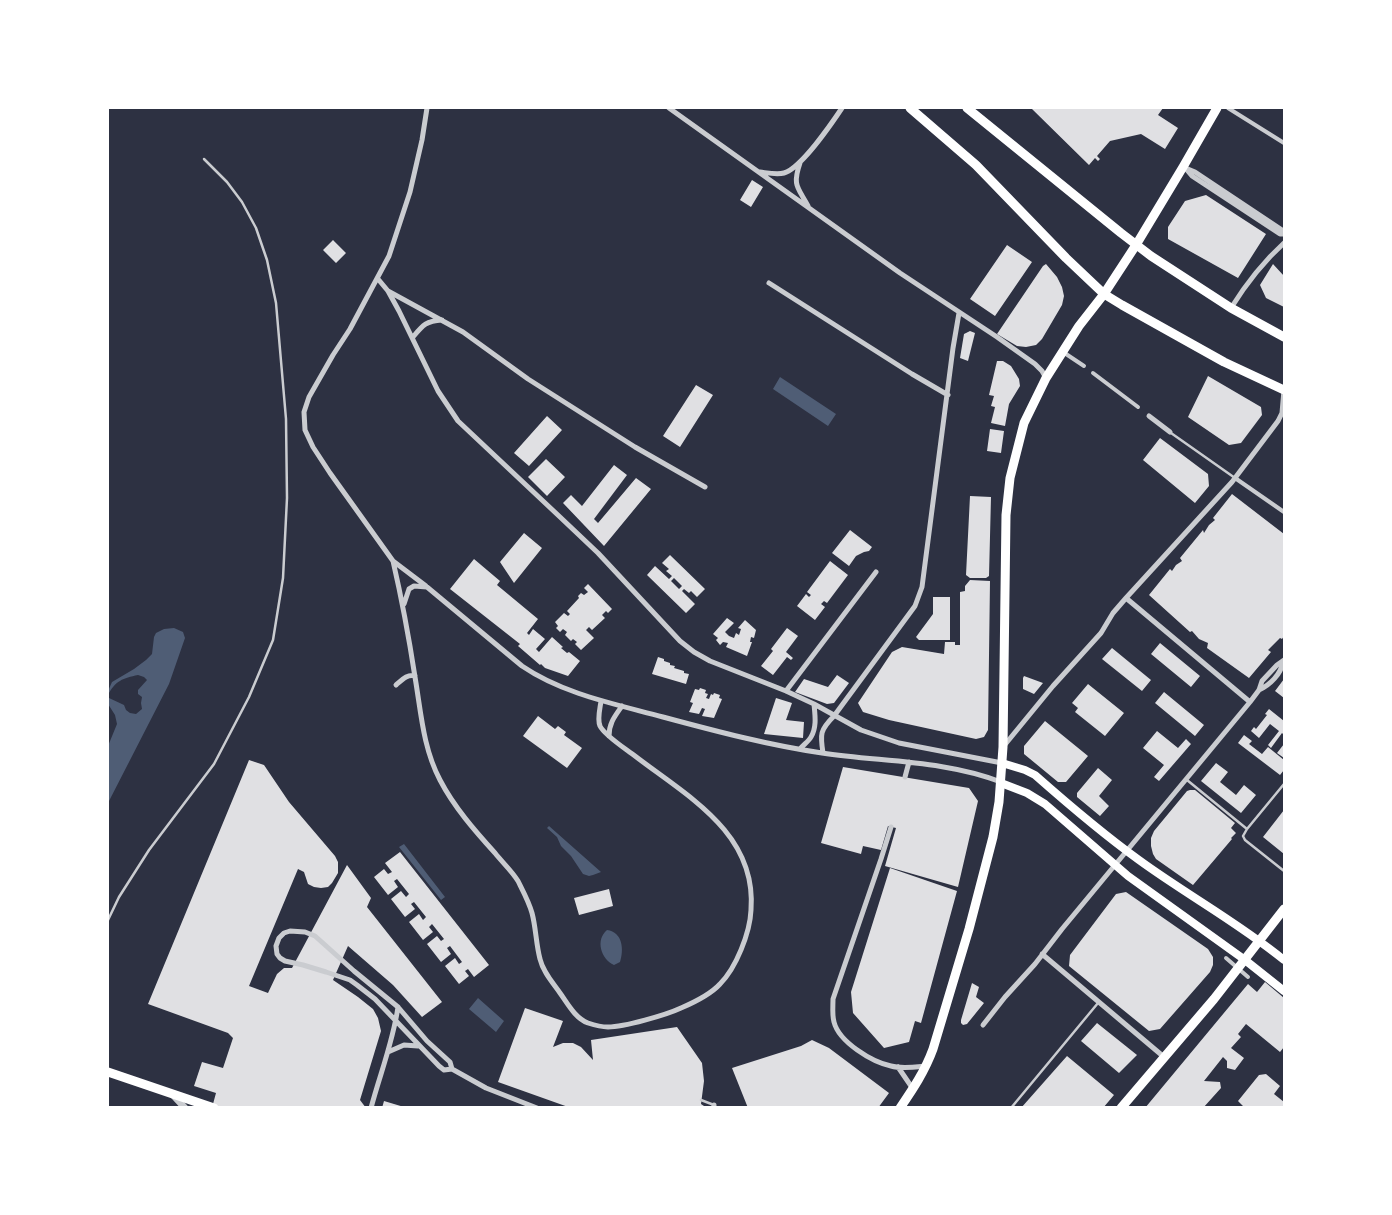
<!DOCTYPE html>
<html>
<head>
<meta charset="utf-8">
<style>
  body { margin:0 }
  #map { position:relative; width:1392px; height:1215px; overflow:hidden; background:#2d3142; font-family:"DejaVu Sans",sans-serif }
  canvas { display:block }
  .frame { position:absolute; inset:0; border:109px solid #fff; pointer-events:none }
</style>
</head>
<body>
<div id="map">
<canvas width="1392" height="1215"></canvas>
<div class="frame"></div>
</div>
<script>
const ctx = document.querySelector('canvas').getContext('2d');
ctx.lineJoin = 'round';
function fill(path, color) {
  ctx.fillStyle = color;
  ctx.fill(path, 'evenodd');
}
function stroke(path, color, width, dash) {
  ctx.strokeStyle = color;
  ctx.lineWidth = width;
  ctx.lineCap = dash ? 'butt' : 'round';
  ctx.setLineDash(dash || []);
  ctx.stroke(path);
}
fill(new Path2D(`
  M780 377 836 414 828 426 773 389Z
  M174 628 183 632 185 638 169 684 108 803V746L117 724 115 715 108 704V691L112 682 134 669 146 660 152 654 154 637 156 633 164 629ZM138 675 144 677 147 680 138 690V694L142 697 141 703 142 709 136 714 130 713 126 710 124 705 109 698 108 695C115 681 123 678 138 675Z
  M549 826 601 872 593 875 589 876 583 874 571 856 561 846 557 837 547 828Z
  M404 844 445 897 441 900 399 847Z
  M607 930C623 932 624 950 620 962L614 965C601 959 595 940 607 930Z
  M478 998 504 1021 496 1032 469 1009Z`), '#4f5d75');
fill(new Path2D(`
  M1031 108H1163L1158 115 1178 128 1165 149 1141 134 1110 141 1097 156 1100 159 1098 161 1095 158 1089 165 1032 109Z
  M752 180 763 187 751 207 740 200Z
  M1206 195 1266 234 1238 278 1168 239V227L1185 201Z
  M333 240 346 253 336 263 323 250Z
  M1007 245 1032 262 995 316 970 299Z
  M1046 264 1057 277 1062 287 1064 296 1062 305 1042 339 1036 345 1026 347 1017 346 997 334 1043 266Z
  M1273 264 1284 276V307L1266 298 1260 285Z
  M970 331 975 333 968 361 960 358 964 334Z
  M997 361H1003L1011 366 1019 379 1020 386 1009 404 1005 426 991 423 995 407 991 406 994 396 989 395Z
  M1208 376 1261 407 1262 415 1241 443 1229 445 1188 417Z
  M696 385 713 395 680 447 663 436Z
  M547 416 562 430 529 466 514 453Z
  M990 429 1004 431 1001 453 987 451Z
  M1160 438 1208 474 1209 486 1195 503 1143 460Z
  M546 459 565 477 547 496 528 477Z
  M614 465 627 475 594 519 598 523 636 478 651 489 604 546 563 503 571 495 582 506Z
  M1232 494 1284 534V636L1282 639 1280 638 1268 650 1271 652 1249 678 1207 648 1208 643 1199 639 1192 631 1190 632 1149 595 1170 569 1172 571 1176 565 1182 561 1180 558 1203 530 1204 533 1209 525 1215 520 1213 518Z
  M970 496 991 497 989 576 986 578H970L966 575Z
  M850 530 872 547 869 551 864 552 856 556 849 566 832 553Z
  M524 533 542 548 514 583 500 562Z
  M670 555 705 589 697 597 691 591 689 593 684 589 682 591 695 604 686 613 647 575 655 566 669 579 672 576 666 571 669 569 662 563ZM674 578 682 586 679 589 671 581Z
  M474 559 500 581 497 585 538 619 527 633 529 635 533 629 545 639 536 649 539 652 552 637 563 647 561 648 567 653 569 652 580 661 568 676 545 668 541 664 540 665 518 646 520 644 450 589Z
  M830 561 848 575 827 603 824 601 821 604 825 607 815 620 797 606 806 594 809 597 811 595 807 592Z
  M970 580 990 581 988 730 984 737 976 739 889 720 863 712 858 703 892 652 902 647 944 654 945 642H955V645H960V592L965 591V586Z
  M588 584 612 609 608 613 606 611 602 615 605 618 592 630 589 627 586 630 594 638 581 650 575 644 577 642 573 639 571 641 565 635 567 632 563 629 560 632 556 628 558 626 555 622 564 613 568 616 570 614 567 611 579 598 578 596 581 593 584 595 588 592 584 588Z
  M933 597H950V640H919L916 637 933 614Z
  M727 618 734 623 725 632 729 636 734 638 736 633 739 635 741 629 738 628 745 620 756 630 754 638 751 637 750 642H752L747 656 726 647 728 643 723 642 720 645 716 640 718 638 713 634Z
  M787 628 798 636 786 652 793 658 791 660 787 657 773 675 761 666 773 651 771 649Z
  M1160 643 1200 676 1191 687 1151 654Z
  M1112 648 1151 680 1142 691 1102 659Z
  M658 657 664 659V661L670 663V665L675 666 674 668 684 671V673L689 674 686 684 652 674Z
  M837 675 849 683 834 703 827 704 795 692 804 679 828 687Z
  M1024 676 1043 683 1034 694 1023 689V678Z
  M1284 679V698L1275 691Z
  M1088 684 1124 713 1105 736 1075 712 1078 708 1072 703Z
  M700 688 706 690 705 693 708 694 706 698 709 699 711 694 713 695 714 693 720 695 719 698 722 699 714 718 702 716 705 709 702 708 699 714 689 712 693 703 690 702 695 689 699 690Z
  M1164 692 1204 725 1195 736 1155 703Z
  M776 698 792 703 786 720 804 722 803 738 764 734Z
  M1269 709 1284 721V735L1282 733 1271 748 1268 745 1279 731 1270 724 1259 738 1251 731 1254 727 1256 729 1267 715 1265 714Z
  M538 716 555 729 558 726 566 732 564 735 582 748 567 768 523 736Z
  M1045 721 1088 756 1066 782H1058L1024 754V746Z
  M1157 731 1178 748 1186 739 1191 744 1159 781 1154 777 1164 765 1143 748Z
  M1244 735 1252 741 1249 744 1262 754 1268 747 1284 760V770L1280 775 1238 743Z
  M1284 744V758L1277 753Z
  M249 760 264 765 289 802 335 856 338 862V873L332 883 328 887 321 888 314 887 308 884 304 872 298 869 249 986 268 993 277 974 284 968H292L347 865 371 898 367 907 442 1002 422 1017 393 985 348 946 333 980 358 997 373 1009 378 1018 381 1031 360 1100 366 1108H221L213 1104 216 1093 194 1086 202 1062 223 1068 233 1038 228 1033 148 1004Z
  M1216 763 1228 772 1220 782 1236 795 1244 785 1256 795 1241 813 1201 781Z
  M843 767 969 788 978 801 958 887 885 866 896 828 888 826 881 850 863 846 861 854 821 843Z
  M1098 768 1112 780 1099 796 1109 806 1100 816 1077 797V793Z
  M1190 790H1195L1235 823 1231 828 1236 833 1231 838 1232 839 1193 885 1156 859 1153 854 1151 846V838L1154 831 1187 791Z
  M1284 810V854L1263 837Z
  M400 852 489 965 474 977 468 969 465 971 469 976 459 984 445 966 455 958 459 964 462 962 450 946 447 948 451 954 441 962 427 944 437 936 441 941 444 939 432 924 429 927 433 932 423 940 409 922 419 914 423 920 426 917 414 902 411 904 415 909 405 917 391 899 401 891 406 897 409 894 397 879 394 881 398 887 388 895 374 877 384 869 388 874 392 872 385 863Z
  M890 868 957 891 921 1023 915 1021 909 1042 884 1048 853 1013 851 992Z
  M609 889 613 906 579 915 574 898Z
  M1126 892 1208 949 1213 957V965L1210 972 1160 1029 1149 1031 1069 966 1070 955 1116 894Z
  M1265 982 1284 998V1047L1280 1052 1246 1024 1238 1034 1241 1037 1231 1048 1244 1058 1235 1070 1227 1068V1061L1223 1057 1204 1081 1220 1082 1221 1088 1203 1108H1145L1248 984 1257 992Z
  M972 983 979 987 976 997 984 1003 967 1024 963 1025 961 1023V1020Z
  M525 1008 563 1021 553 1047 563 1043H573L581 1047 593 1060 591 1040 677 1027 702 1063 704 1081 701 1104 707 1108H571L498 1082Z
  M1097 1023 1137 1055 1119 1073 1081 1041Z
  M812 1040 829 1048 889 1093 878 1108H748L732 1068 801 1046Z
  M1067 1056 1114 1095 1103 1108H1021Z
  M1266 1074 1280 1086 1274 1094 1284 1102V1108H1245L1238 1101 1259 1075Z
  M384 1101 404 1107V1108H382Z`), '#e0e0e3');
stroke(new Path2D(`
  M1171 433 1235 478
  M1187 780 1247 829
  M1284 784 1247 829 1243 836 1245 840 1284 871
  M108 920 119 897 149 850 214 764 249 697 273 640 283 578 287 498 286 419 276 303 267 260 256 228 242 202 227 182 204 159
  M701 1100 714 1105
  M1011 1108 1098 1003`), '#caccd0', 2.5);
stroke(new Path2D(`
  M1228 108 1284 143
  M1063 352 1084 366
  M1093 373 1138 407
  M1235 478 1284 512
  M1226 958 1248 977`), '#caccd0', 4);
stroke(new Path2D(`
  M669 108 900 273 997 337 1035 364 1042 371 1046 378
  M800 163C792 186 798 187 808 206
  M1183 167 1195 172 1282 230 1284 233
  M1187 170 1192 176 1280 234H1284
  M760 172C768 173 777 175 784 173 801 168 832 123 842 108
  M378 279 388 291 399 311 438 391 458 421 560 517 598 553 680 641 694 652 710 661 786 691 814 704 861 730 899 743 1002 763
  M769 283 912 374 948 395
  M388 291 463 332 528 379 635 447 705 487
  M1231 308C1246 284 1263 262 1284 243
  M413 337C423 325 426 321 442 320
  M1149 416 1170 432
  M393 561C402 600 409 638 415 677 421 712 423 748 440 780 454 807 475 831 495 853 502 862 512 871 518 881 523 891 529 902 532 913 536 928 536 944 540 959 543 972 553 983 560 993 568 1004 575 1018 588 1023 594 1025 601 1027 608 1027 624 1027 666 1015 681 1008 695 1002 710 995 720 984 736 968 750 933 751 910 757 833 687 796 635 756 626 749 605 736 600 726 597 719 600 709 601 701
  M426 586 393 561 330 473 313 447 305 430 304 412 309 397 333 355 350 329 389 256 410 192 422 140 427 108
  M1126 598 1250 702
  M404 604 409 589 414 586 427 587 522 666C563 694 615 704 663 717 715 731 768 745 822 753 881 762 944 760 1001 782
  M396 685C402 680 407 674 415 676
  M1259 690C1270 685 1281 674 1283 662
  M786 691 876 572
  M609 736C609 723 615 716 622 706
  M1003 747 1053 686 1101 633 1113 613 1126 598 1232 482 1278 421 1282 413 1284 390
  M800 749C803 745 809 741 811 737 817 727 815 715 814 704
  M823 753C820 734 820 730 834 716L915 606 922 587 953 348 959 313
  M905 777 909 762
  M891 827 881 859 833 999C833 1006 832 1015 834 1022 839 1042 872 1062 891 1066 902 1069 915 1067 926 1066
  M1042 954 1164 1057
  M983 1025 1005 997 1035 964 1062 929 1250 702 1259 690 1262 681 1277 665 1284 660
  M388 1052 404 1045 418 1046
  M898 1067 913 1089
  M452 1069 444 1070 439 1066 375 999 357 985 350 980 326 972 303 965 285 961 280 958 277 954 276 946 279 938 284 933 290 931 305 932 315 936 354 971 398 1007 427 1041 450 1062 452 1069 486 1088 537 1108
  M714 1105V1108
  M371 1108C380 1074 393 1042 398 1007`), '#caccd0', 5);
stroke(new Path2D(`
  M173 1095 185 1108`), '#caccd0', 7);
stroke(new Path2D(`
  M1002 763 1025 770 1035 775C1069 805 1103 834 1139 860 1187 895 1239 923 1284 960
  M1001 783 1027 793 1045 804 1128 876 1245 960 1284 991`), '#fff', 8);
stroke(new Path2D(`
  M108 1072 214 1108
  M900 1108C913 1089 925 1071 933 1049L969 929 993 837 999 802 1003 747 1006 515 1010 478 1024 423 1046 378 1079 326 1104 294 1136 245 1183 167 1217 108
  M1121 1108 1214 999 1284 909`), '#fff', 9);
stroke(new Path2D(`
  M910 108 976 165 1066 258 1104 294 1122 305 1224 362 1284 390
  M967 108 1121 233 1151 256 1231 308 1284 337`), '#fff', 9);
</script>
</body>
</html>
